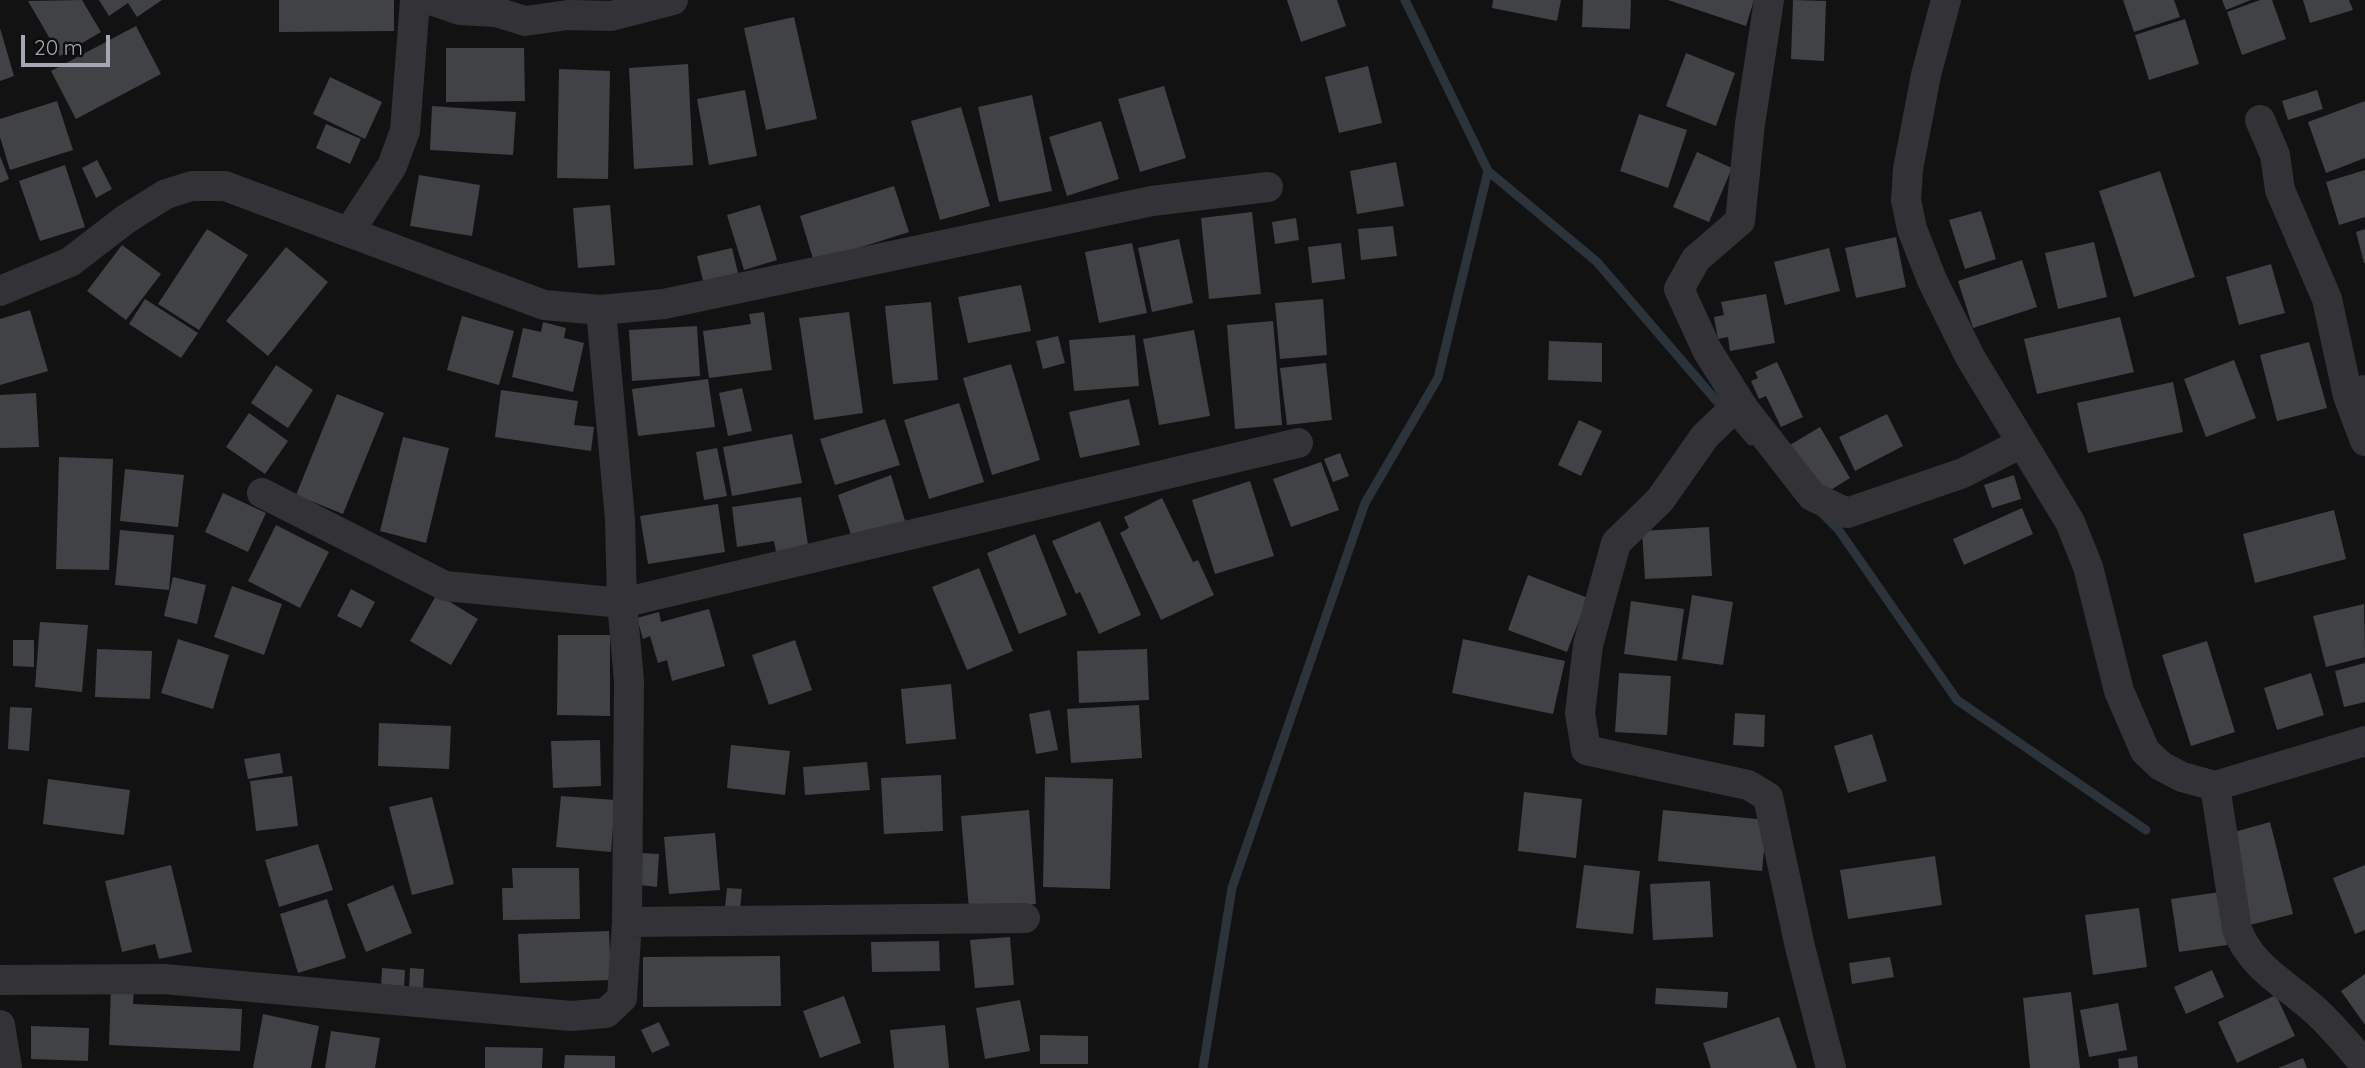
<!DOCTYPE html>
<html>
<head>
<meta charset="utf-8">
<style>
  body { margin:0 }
  #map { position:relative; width:2365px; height:1068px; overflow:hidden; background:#121213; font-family:Quicksand,sans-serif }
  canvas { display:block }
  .scale { position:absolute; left:21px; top:35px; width:89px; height:32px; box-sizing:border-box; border:4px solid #a4a8b2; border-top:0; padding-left:9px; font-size:21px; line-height:24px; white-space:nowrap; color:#a4a8b2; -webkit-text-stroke:5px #0d0d0e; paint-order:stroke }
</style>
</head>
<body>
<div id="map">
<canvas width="2365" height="1068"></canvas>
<div class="scale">20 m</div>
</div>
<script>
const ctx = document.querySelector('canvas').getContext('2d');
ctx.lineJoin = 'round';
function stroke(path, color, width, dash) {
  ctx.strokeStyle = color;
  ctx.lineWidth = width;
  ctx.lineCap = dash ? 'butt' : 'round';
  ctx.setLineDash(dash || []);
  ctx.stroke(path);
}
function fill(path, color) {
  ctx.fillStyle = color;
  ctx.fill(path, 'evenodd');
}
stroke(new Path2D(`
  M1405 0 1488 171 1597 262 1751 441
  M1822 513 1838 529 1957 700 2146 830
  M1203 1068 1232 888 1365 503 1438 378 1488 171`), '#2c333a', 9);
fill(new Path2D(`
  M82 0 101 32 60 56 28 1Z
  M99 0H162L137 17 128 3 109 16Z
  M279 0H394V31L279 32Z
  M1287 0H1337L1346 26 1301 42Z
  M1493 0H1561L1557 21 1492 8Z
  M1583 0H1631L1630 29 1582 27Z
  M1668 0H1754L1746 26Z
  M1793 0 1826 1 1824 61 1791 59Z
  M2123 0H2174L2180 17 2134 32Z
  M2222 0H2251L2226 10Z
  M2260 0H2272L2286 39 2242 55 2227 12Z
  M2303 0H2349L2353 10 2310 23Z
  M794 17 817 119 766 130 744 28Z
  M2185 19 2199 64 2149 80 2135 35Z
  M136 26 161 74 76 119 51 71Z
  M0 28 14 76 0 81Z
  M446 48H524L525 101 446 102Z
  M1686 53 1735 73 1716 126 1666 106Z
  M688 64 693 165 634 169 629 68Z
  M1368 66 1382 123 1339 133 1325 77Z
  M559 69 610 71 608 179 557 178Z
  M330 77 382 102 365 139 313 114Z
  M1164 86 1186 158 1140 172 1118 99Z
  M745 90 757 156 709 165 697 99Z
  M2317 90 2323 109 2288 120 2282 101Z
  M1032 95 1052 191 999 202 978 107Z
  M57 101 73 150 10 170 0 137V119Z
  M2365 101V158L2326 173 2308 122Z
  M432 106 516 112 513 155 430 150Z
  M961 107 990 206 940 220 911 121Z
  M1639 114 1687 130 1668 188 1620 171Z
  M1101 121 1119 179 1067 196 1049 137Z
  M326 124 361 139 350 164 316 148Z
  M1697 152 1732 168 1709 222 1673 207Z
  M0 156 9 179 0 183Z
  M97 160 112 189 96 198 82 168Z
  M1396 162 1404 206 1357 214 1350 171Z
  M65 165 85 227 40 241 19 181Z
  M2365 170V217L2339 225 2326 182Z
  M2160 171 2195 277 2134 297 2099 191Z
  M419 175 480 185 472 236 410 226Z
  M894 186 909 232 814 262 800 216Z
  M610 205 615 265 578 268 573 208Z
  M760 205 777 260 744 270 727 215Z
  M1981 211 1996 259 1965 269 1949 220Z
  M1252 212 1261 294 1209 299 1201 218Z
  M1296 218 1299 240 1275 244 1272 222Z
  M1393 226 1397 256 1361 260 1358 229Z
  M207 229 248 255 199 330 158 304Z
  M2365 229V263H2364L2356 232Z
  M1896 237 1906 287 1856 298 1845 248Z
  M1179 239 1193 303 1152 312 1138 248Z
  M2094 242 2107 297 2058 309 2045 253Z
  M1132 243 1147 313 1099 323 1085 252Z
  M1341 243 1345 279 1312 283 1308 247Z
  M122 245 161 274 126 320 87 291Z
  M286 247 328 282 268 356 226 321Z
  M732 248 738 273 703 281 697 256Z
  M1829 248 1840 291 1785 305 1774 262Z
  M2022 260 2037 307 1973 328 1958 281Z
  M2271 264 2285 313 2239 325 2226 277Z
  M1021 285 1031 331 968 343 958 297Z
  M1766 294 1775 343 1730 351 1728 337 1718 339 1714 317 1724 315 1721 302Z
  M145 299 198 333 181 358 129 324Z
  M1323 299 1327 355 1280 359 1275 303Z
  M931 302 938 380 893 384 885 306Z
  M30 310 48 371 0 385V319Z
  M764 312 772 370 709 378 703 331 751 324 749 314Z
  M849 312 863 413 814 420 799 318Z
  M462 316 514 331 499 385 447 370Z
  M2120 317 2134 372 2037 394 2024 339Z
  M1273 321 1282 425 1235 429 1227 325Z
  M543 322 566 328 564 338 584 343 573 392 512 377 523 328 541 332Z
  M697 326 700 376 632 381 629 330Z
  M1194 330 1210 416 1159 425 1143 339Z
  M1135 335 1139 386 1074 391 1069 340Z
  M1058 336 1065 363 1043 369 1036 341Z
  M1549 341 1602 343V382L1548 380Z
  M2309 342 2327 408 2277 421 2260 355Z
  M2234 360 2256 418 2206 437 2184 379Z
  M1777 362 1803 417 1781 427 1766 396 1759 399 1751 381 1758 378 1755 372Z
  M1326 363 1332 420 1287 425 1280 368Z
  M1011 364 1040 460 992 475 963 378Z
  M276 365 313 390 288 428 251 403Z
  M708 379 715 427 638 436 632 389Z
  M2173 382 2183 432 2088 453 2077 403Z
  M742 388 752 431 728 436 719 393Z
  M501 390 578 401 574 425 594 427 591 451 495 437Z
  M36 393 39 447 0 448V395Z
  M337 394 384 413 343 514 296 495Z
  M1129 399 1140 445 1080 458 1069 412Z
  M959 403 984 482 929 499 904 420Z
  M249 413 288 441 265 474 226 447Z
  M1887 414 1903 446 1855 471 1839 437Z
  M885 419 900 465 835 485 820 439Z
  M1579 420 1602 431 1581 476 1558 465Z
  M1820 427 1850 478 1821 496 1790 445Z
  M792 434 802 483 732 496 723 447Z
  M403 437 449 448 426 543 380 531Z
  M717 448 727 496 704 500 696 452Z
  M1340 453 1349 476 1333 482 1324 459Z
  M59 457 113 459 109 570 56 569Z
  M1321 462 1339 510 1291 527 1273 479Z
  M125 469 184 475 178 527 120 521Z
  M891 475 906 524 853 541 838 495Z
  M2014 475 2021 499 1992 508 1984 485Z
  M1250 481 1274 556 1215 574 1192 500Z
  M223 493 266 513 248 552 205 532Z
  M801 497 809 552 777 556 774 541 737 547 732 507Z
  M1162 498 1193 562 1198 560 1214 595 1161 620 1120 533 1129 528 1124 517Z
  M718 504 725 552 648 564 640 516Z
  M2022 508 2033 534 1964 565 1953 539Z
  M2334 510 2346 559 2255 583 2243 534Z
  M1100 521 1141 615 1099 634 1080 592 1076 594 1052 541Z
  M276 525 329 552 300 608 248 581Z
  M1709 527 1712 576 1645 579 1642 531Z
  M120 530 174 535 169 590 115 585Z
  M1035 534 1067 615 1019 634 987 553Z
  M979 568 1013 651 967 670 932 587Z
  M1528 575 1588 598 1567 652 1508 630Z
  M173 577 206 585 197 624 164 616Z
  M232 586 282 604 264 655 214 637Z
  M351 589 375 602 361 628 337 616Z
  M437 594 478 619 451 665 410 641Z
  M1692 595 1733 602 1723 665 1682 659Z
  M1631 601 1684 609 1677 661 1624 654Z
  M2364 604 2365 657 2326 667 2313 616Z
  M709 609 725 666 672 681 667 660 658 663 650 636 643 639 637 618 659 612 661 622Z
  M40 622 88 625 82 692 35 687Z
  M558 635H610V716L557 715Z
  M178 639 229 655 213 709 161 693Z
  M1463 639 1565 661 1553 714 1452 693Z
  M13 640H34V667L13 666Z
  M795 640 812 690 769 705 752 655Z
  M2207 641 2235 732 2191 746 2162 655Z
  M97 649 152 651 150 699 95 697Z
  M1147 649 1149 700 1079 703 1077 651Z
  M2365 663V702L2344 707 2335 671Z
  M1619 673 1671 676 1667 735 1615 732Z
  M2311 673 2324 715 2277 730 2264 688Z
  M951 684 956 739 906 744 901 689Z
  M1139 705 1142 758 1071 763 1067 709Z
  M10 707 32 708 29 751 8 749Z
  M1050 710 1058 750 1036 754 1029 714Z
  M1735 713 1765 715 1764 747 1733 745Z
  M379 723 451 726 449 769 378 766Z
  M1872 734 1887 781 1848 793 1834 746Z
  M600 740 601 786 553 788 551 741Z
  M731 745 790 751 785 795 727 788Z
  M280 753 283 773 248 779 244 759Z
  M867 762 870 790 805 795 803 767Z
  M941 775 943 831 884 834 881 778Z
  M292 776 298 826 256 831 250 781Z
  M1045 777 1113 779 1110 889 1043 887Z
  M48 779 130 790 124 835 43 824Z
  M1524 792 1582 799 1576 858 1518 851Z
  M561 796 615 800 611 852 556 847Z
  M432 797 454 884 412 895 389 807Z
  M1029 810 1036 904 969 909 961 816Z
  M1663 810 1767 820 1762 871 1658 861Z
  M2270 822 2293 914 2250 925 2227 834Z
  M715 833 720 890 669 894 664 837Z
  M318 844 333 890 279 907 265 860Z
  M642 853 659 854 657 887 641 885Z
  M1935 856 1942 905 1848 919 1840 870Z
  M171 865 192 952 159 959 155 944 122 952 105 881Z
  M1584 865 1640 871 1633 934 1576 928Z
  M2365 865V930L2355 934 2333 878Z
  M512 868H579L580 919 503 920 502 888H513Z
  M1710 881 1713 937 1653 940 1650 884Z
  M393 885 412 933 366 952 347 904Z
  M727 888 742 889 740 909 725 907Z
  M2220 892 2227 945 2179 952 2171 899Z
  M327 899 346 958 298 973 280 914Z
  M2139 908 2147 967 2093 975 2085 915Z
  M609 931 611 980 520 983 518 934Z
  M1010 937 1014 985 975 988 970 940Z
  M939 941 940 971 872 972 871 942Z
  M780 956 781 1006 643 1007V957Z
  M1890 957 1894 977 1852 984 1849 963Z
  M382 968 405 970 404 989 381 988Z
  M410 968 424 969 423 990H409Z
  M2212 970 2224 997 2186 1014 2174 987Z
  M2365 974V1025L2341 991Z
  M111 987 134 988 133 1004 242 1009 240 1051 109 1045Z
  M1656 988 1728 992 1727 1008 1655 1004Z
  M2071 992 2080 1068H2030L2023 998Z
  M2276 995 2295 1036 2237 1063 2218 1022Z
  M844 996 861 1043 820 1058 803 1011Z
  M1020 1000 1030 1051 985 1059 976 1008Z
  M2118 1003 2127 1050 2089 1057 2080 1010Z
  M263 1014 319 1026 311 1068H253Z
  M1779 1017 1797 1068H1711L1703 1043Z
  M659 1022 670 1045 652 1053 641 1030Z
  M945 1025 949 1068H894L890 1030Z
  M31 1026 89 1028 88 1061 31 1059Z
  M331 1031 380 1038 375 1068H325Z
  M1040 1035 1088 1036V1064H1040Z
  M485 1047 543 1048 542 1068H485Z
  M565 1055 615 1056V1068H564Z
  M2137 1056 2138 1068H2119L2118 1059Z
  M2303 1058 2307 1068H2278Z`), '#414246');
stroke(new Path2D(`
  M1769 0 1750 124 1740 221 1696 259 1679 289 1707 350 1744 409 1812 496 1847 513 1963 473 2022 443
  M1946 0 1926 75 1908 169 1906 200 1912 229 1932 280 1970 357 2070 522 2088 567 2119 691 2145 751 2161 766 2182 777 2215 786 2365 741
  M415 2 431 0 460 10 496 12 525 21 568 15 611 16 673 0
  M2260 120 2275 155 2280 190 2327 299 2348 396 2365 390
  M349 232 392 166 405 131 415 0
  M0 291 70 262 126 219 166 194 192 186H225L544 305 601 310 664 304 1152 201 1268 187
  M2348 396 2365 441
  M1744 409 1727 415 1705 436 1660 500 1616 543 1588 645 1580 713 1586 750 1748 785 1768 797 1800 947 1831 1068
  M262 493 445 586 622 603 1298 443
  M2215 786 2237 929C2250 967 2289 986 2317 1012 2334 1028 2350 1047 2365 1065
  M627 922 1025 918
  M0 980 164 979 571 1016 606 1013 622 998 627 922 629 681 622 603 620 519 601 310
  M0 1025 7 1068`), '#333337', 30);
</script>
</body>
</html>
